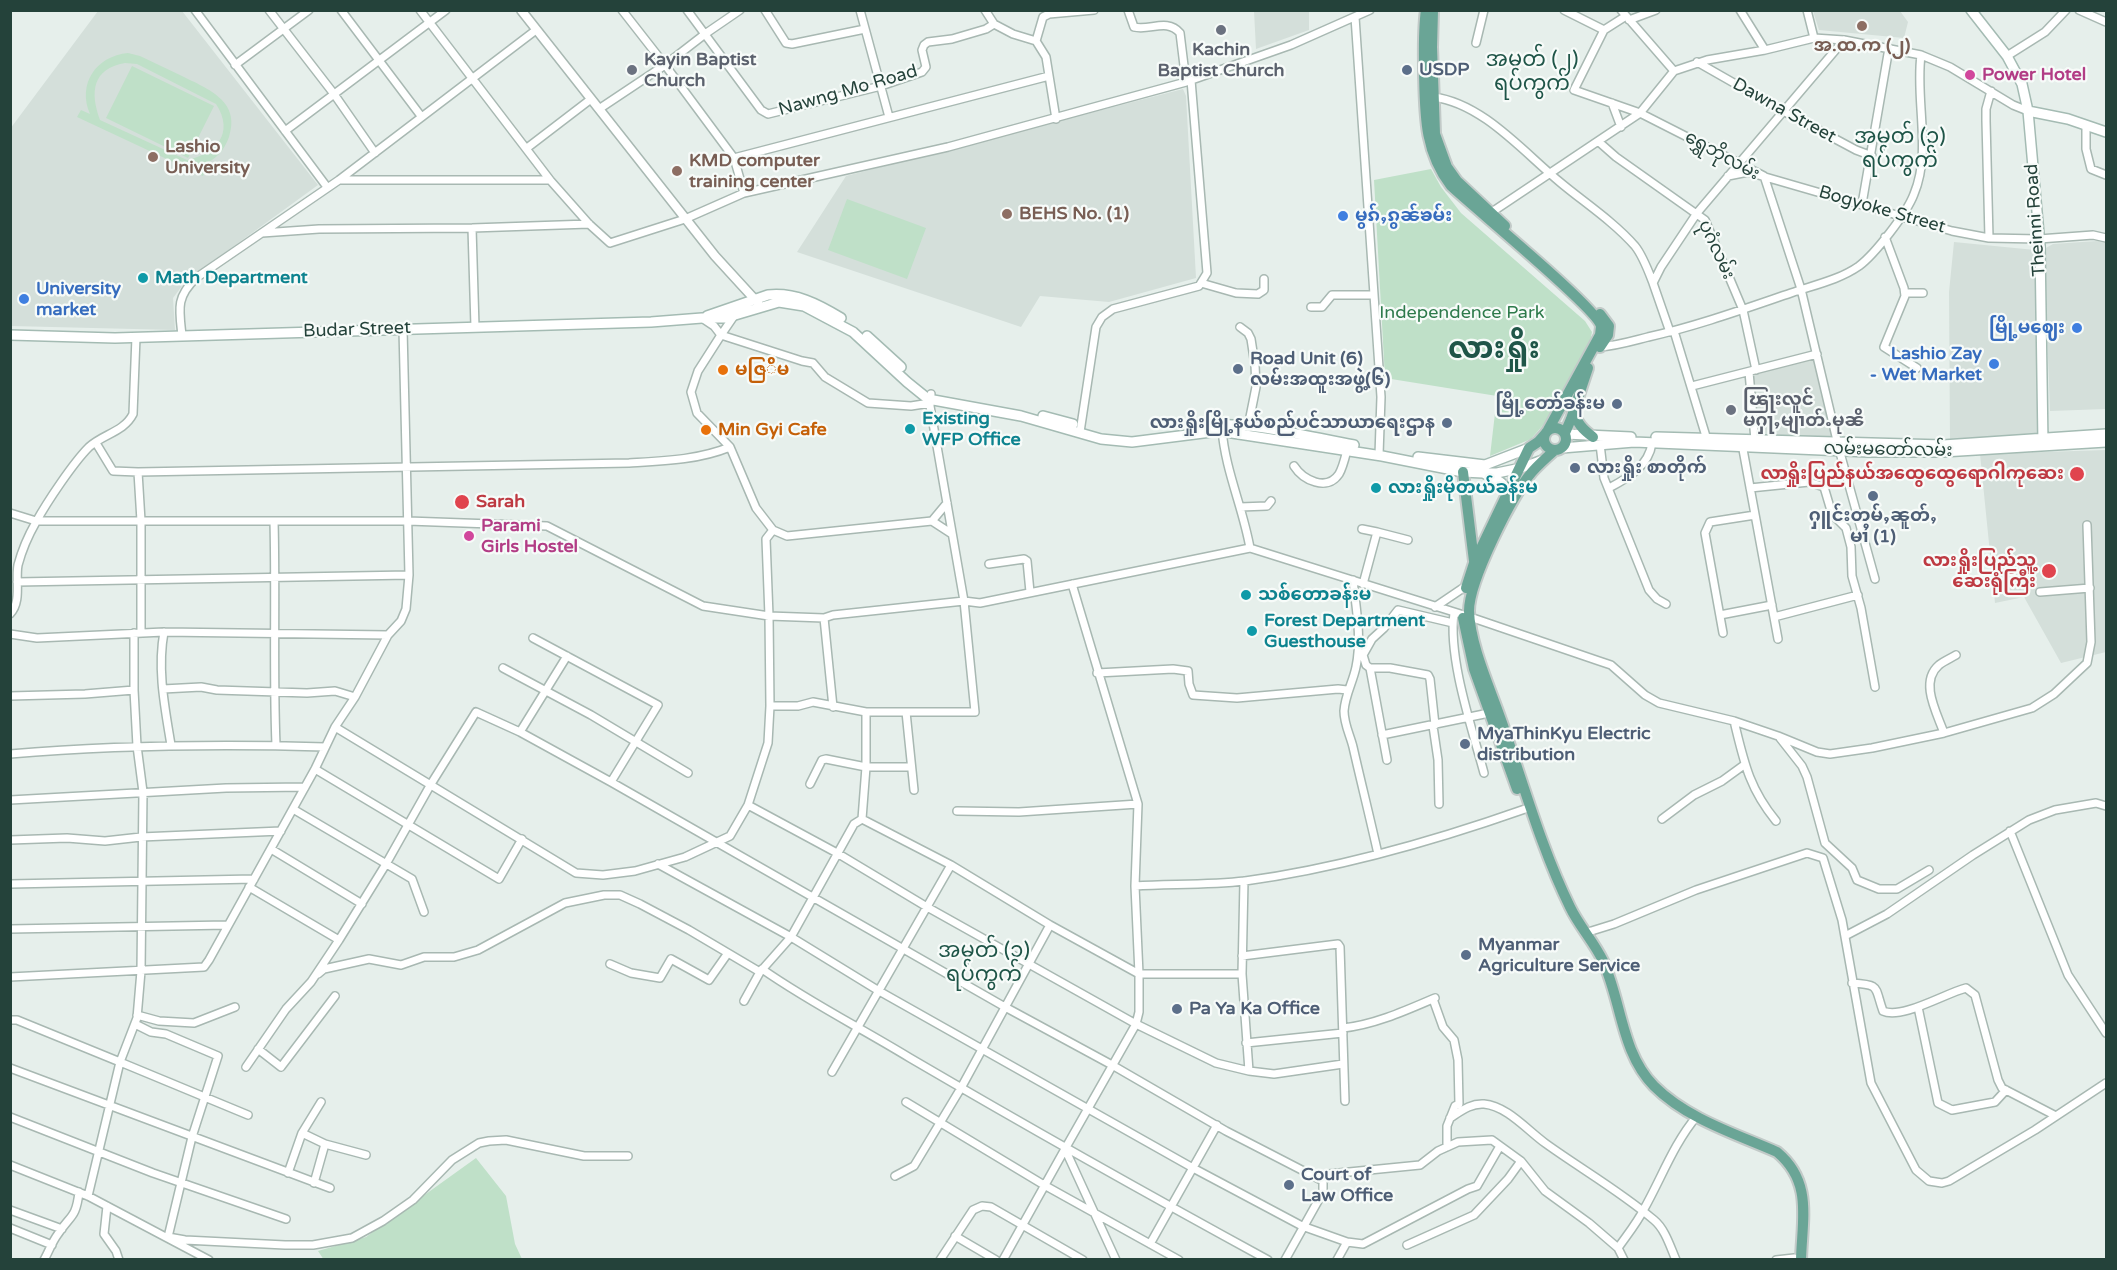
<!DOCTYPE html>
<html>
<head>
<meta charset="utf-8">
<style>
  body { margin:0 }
  #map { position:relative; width:2117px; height:1270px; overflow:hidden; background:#e6efeb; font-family:"Varela Round",sans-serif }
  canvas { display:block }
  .frame { position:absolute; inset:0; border:12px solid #24423a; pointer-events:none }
</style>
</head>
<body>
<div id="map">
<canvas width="2117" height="1270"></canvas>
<div class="frame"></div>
</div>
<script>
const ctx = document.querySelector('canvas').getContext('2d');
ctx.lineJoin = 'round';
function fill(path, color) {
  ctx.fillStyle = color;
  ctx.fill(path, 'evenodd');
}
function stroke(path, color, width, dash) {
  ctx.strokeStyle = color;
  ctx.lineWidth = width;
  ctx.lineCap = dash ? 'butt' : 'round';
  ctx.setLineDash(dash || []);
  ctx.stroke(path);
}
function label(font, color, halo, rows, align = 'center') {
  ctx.font = font + ' "Varela Round","Noto Sans Myanmar",sans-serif';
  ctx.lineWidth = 4.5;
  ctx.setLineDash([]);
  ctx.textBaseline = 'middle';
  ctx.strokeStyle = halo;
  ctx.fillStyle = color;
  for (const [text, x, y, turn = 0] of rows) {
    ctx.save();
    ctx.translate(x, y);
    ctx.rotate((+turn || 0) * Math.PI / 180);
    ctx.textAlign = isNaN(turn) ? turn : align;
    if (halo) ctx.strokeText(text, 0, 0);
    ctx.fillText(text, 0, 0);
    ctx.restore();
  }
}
fill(new Path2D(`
  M98 11H182L318 185 193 276 182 286 173 298 175 330 11 326 10 129Z
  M1254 11H1309V30L1256 49Z
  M1813 11H1900L1908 22 1904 38 1819 30Z
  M1183 89 1186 96 1196 278 1109 302 1040 296 1021 327 797 252 846 176Z
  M2097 241 2106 243V409L2050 411 2044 249 2053 244Z
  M1954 242 2035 250 2039 435 1950 442 1949 292Z
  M1816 355 1835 438 1758 435 1751 372Z
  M2106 450V652L2061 663 2024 597 1995 603 1980 454Z`), '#d4dfda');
fill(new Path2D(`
  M128 53 140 56C154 63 168 69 182 76 208 89 241 101 229 137 224 151 215 161 201 165L206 168 203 176 77 117 81 110 90 114C77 84 96 56 128 53ZM125 63 137 64 216 104C235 133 216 154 187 160L100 120C90 92 92 69 125 63Z
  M132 66 214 106 188 158 106 118Z
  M1431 169 1441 187 1461 213 1585 321 1592 332 1590 342 1550 417 1531 439 1490 456 1497 396 1385 378 1374 180Z
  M847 199 926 228 907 279 828 250Z
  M476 1158 506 1196 515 1244 522 1259 324 1260 318 1251 366 1237Z`), '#bfe0c8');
const minor = new Path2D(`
  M195 10 327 187
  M269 10 334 94 375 153
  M341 10 421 116
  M420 10 550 180 589 224 610 243 685 219 744 193 948 147 1186 82 1291 45 1370 10
  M622 10 665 65 734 158 1049 76
  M687 10 761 110 768 114 881 86 922 72 926 67 922 50 924 45 928 42 952 39 986 29 994 24
  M765 10 786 43 792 44 865 29
  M860 10 889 117
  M985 10 994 24 1013 34 1036 41 1046 57 1056 119
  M1128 10 1134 27C1150 31 1167 18 1180 33L1186 82
  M1564 10 1604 30
  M1621 10 1674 71
  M1740 10 1765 50
  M1807 10 1814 38
  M2079 10 2106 22
  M1626 16 1604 30 1574 90 1640 113 1764 176 1801 289 1839 449 1875 579
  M1355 17 1381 397 1379 455
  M1629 20 1656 10
  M1036 41 1043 17 1049 14 1094 10
  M1476 43 1484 10
  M2007 56 2045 32 2066 10
  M1697 62 1783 111 1856 150 1872 156
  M235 65 309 10
  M1433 97C1483 103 1524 153 1561 183 1585 203 1614 222 1635 246 1643 256 1648 270 1653 283
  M1612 103 1621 127
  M599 109 665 65 705 34 740 10
  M2086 125V149L2091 169 2106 175
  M285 131 446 10
  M1599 142 1616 157 1705 220 1743 310 1756 370
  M527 148 591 99
  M734 158 744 193
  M1728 176 1748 172 1952 231 1989 238 2039 239 2093 235 2106 238
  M339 180H550
  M1862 204 1889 48
  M1489 214 1640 113 1674 71 1707 60 1765 50 1814 38 1844 40 1921 55 1950 67 2013 105 2028 111
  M472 228 475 327
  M262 233 319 229 472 228 589 224
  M1885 237 1904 288 1905 296 1884 347 1917 368
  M1989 238 1986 121V109L1991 91
  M1201 283 1236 293 1258 294 1264 290V279
  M1905 293H1923
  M1311 307H1322L1332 295H1374
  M702 318 714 326 721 335 734 316
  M1240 327 1248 333 1251 339 1255 365 1256 387 1248 427
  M1674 331 1708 443
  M1670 332 1653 283 1661 267 1697 213 1844 40
  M182 335C179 309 176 297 196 278L339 180 536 30
  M1599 347C1616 346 1632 341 1648 337 1697 326 1744 309 1791 293 1814 285 1839 280 1859 266 1875 254 1907 213 1914 194 1932 151 1915 100 1921 55
  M1749 372 1755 440
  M1692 386 1817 354
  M931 394 930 406 964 601 980 603 1250 548
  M930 403 911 406 868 403 825 377 813 363 802 361 721 335 698 371 691 392 697 413 730 447 756 508 773 530 787 536 932 521
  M1222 429C1225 470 1243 508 1250 548L1470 617 1599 661 1611 665 1645 695 1659 703 1734 721 1778 736 1817 752 1830 754 1872 748 1944 733 2032 708 2054 694 2087 663 2091 642 2087 525
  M1080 432 1096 327 1102 317 1113 309 1199 286 1207 273 1191 80
  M96 443 113 471 138 472 629 463C663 461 698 460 730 447
  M1600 444 1604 478 1649 590 1657 599 1666 604
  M1742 444 1778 639
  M1294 466C1303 480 1327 492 1339 474 1343 467 1345 458 1347 450
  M138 472 141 521V633
  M1609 488C1628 478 1649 466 1652 443
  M1750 488 1809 482 1824 487 1832 514 1846 528 1851 547 1852 576 1861 608 1875 687
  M947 503 932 521 952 534
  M1240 507 1267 506 1271 501
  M10 513 36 521H408L547 526 703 606 769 616 824 618 833 615 964 601 975 712H866L813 702 798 706H770
  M274 521C276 596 273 671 276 745
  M1362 529 1377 532
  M989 564 1024 559 1027 561 1030 592
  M1353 580C1356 608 1362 639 1356 667 1353 682 1345 695 1344 711 1344 724 1350 735 1353 747 1361 782 1370 818 1378 854
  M17 582 409 575
  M1072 584 1138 804 1135 886 1139 974V1012L1136 1024 1065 1149 1116 1260
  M1363 584 1377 532 1408 540
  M2040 592 2090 588
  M1435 607 1466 586
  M1454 613C1448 659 1472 728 1484 773
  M10 614C22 602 15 580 18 565 22 550 28 536 36 522 47 502 73 463 89 447 103 434 124 432 133 414L136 337
  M1720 615 1772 605
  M1774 617 1858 595
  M824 618 833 707
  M164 632C157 670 165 708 171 745
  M1723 633 1705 533 1710 522 1755 515
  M10 634 37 638 164 632 388 635
  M533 638 658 705 611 782
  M503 668 591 715 688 773
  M1370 668 1387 760
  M1097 673 1173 669 1188 671 1189 684 1193 695 1237 698 1338 689 1347 690
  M163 689 201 687 217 690 307 693 335 691 355 697
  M10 696 85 694 134 690
  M906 712 914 790
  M1734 721C1744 762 1749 788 1776 821
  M1435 725 1430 679 1428 675 1390 668H1370L1366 665 1363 655 1372 639 1384 628 1398 610 1453 623
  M1433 726 1438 760 1439 804
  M335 727 576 873 603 875 635 871 685 857 730 836 748 805 768 743 770 706 769 616 766 539 773 530
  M520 732 567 656
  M1944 733C1937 713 1919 682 1939 665 1944 661 1951 658 1956 655
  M1382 735 1489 713
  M1780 738 1802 766 1807 777 1825 843 1852 868 1857 880 1879 889H1897L1929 870
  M10 754C117 745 218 744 325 747
  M315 769 499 879 522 839
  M810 784 822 760 826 759 866 767H911
  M10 800 226 788 305 787
  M748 805 837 853 927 907 1136 1024 1216 1063 1249 1071 1274 1074 1343 1064
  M293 809 412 879 424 912
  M957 811 1019 812 1138 804
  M862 819 866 767V712
  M1662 819 1694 795 1722 781 1744 765
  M2010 831 2068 975 2106 1033
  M10 840 67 838 105 841 141 837 281 831
  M271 849 362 904
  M658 864 791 937 879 991 1193 1168 1302 1226 1347 1242 1363 1244 1468 1189 1477 1186 1500 1146
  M1244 881 1242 974 1249 1071
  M10 884 254 879
  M1135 886C1172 884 1209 885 1245 881 1341 868 1434 841 1525 809
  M249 887 339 940
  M10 929 227 925
  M1585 933 1614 924 1696 890 1807 853 1823 858 1842 920 1871 1083 1916 1170 1929 1181 1942 1183 1949 1181 2035 1130 2106 1083
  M1845 936 1887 914 1973 855 2029 820 2055 810 2096 803 2106 806
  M1242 956 1338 944 1340 947 1345 1101
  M610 964 631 973 660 978 671 959 709 980 728 953
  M762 969C809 1002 861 1028 910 1058 1028 1127 1147 1194 1268 1260
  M318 974 324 969 369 959 401 965 424 957H454L478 950 565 903 604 895H620L640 904 689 930 760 972 791 937 854 824 862 819 951 865 1050 925 1139 974H1242
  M10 977 204 967 209 960 315 769 335 727 355 697 388 635 401 621 406 609 409 575 403 329
  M1852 983C1881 985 1874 986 1883 1011 1901 1020 1946 993 1966 988L1975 995 1998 1080 2002 1088 2056 1116
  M1433 999 1443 1027 1454 1040 1458 1060 1459 1104 1455 1106 1447 1126V1147
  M744 1001 760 972
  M1918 1007 1938 1103 1952 1110 1995 1102 2006 1090
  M137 1015 159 1021 194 1023 235 1007
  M10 1020H17L120 1062 137 1018 141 971 143 792 137 746 134 690V633
  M135 1024 151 1032 166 1034 218 1056 192 1137 168 1237 185 1240 285 1245H313L352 1238 383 1221 413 1200 452 1160 479 1143 489 1141 506 1140 584 1156H628
  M1343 1028C1374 1025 1407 1010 1435 998
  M1246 1043 1343 1033
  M258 1049 281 1067 335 996
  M246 1067 286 1009 311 982 339 940 386 864 431 784 476 712 520 732 611 782 1005 1007 1112 1065 1226 1131 1323 1181V1192L1285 1260
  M10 1068 330 1188
  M832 1072 951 865
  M906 1102 1044 1185 1179 1260
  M10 1117 153 1173 286 1219
  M1450 1118C1461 1111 1471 1103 1484 1104 1507 1106 1527 1130 1545 1143 1581 1169 1620 1191 1654 1220 1665 1229 1670 1246 1676 1260
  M302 1133 325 1144 366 1155
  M10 1165 88 1196 209 1260
  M288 1173 302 1133 321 1102
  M895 1176 914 1166 961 1088 1050 925
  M1323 1181 1329 1174 1420 1165 1438 1151 1458 1142 1492 1140 1521 1161 1545 1191 1589 1223 1618 1248 1624 1260
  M314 1183 325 1144
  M88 1196 120 1062 248 1115
  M107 1206 104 1234 116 1251 119 1260
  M10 1210 62 1229
  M10 1228 52 1245
  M955 1236 996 1260
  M1150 1244 1217 1125
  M1407 1245 1474 1215 1508 1179 1521 1161
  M1618 1248C1627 1235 1637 1223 1644 1209 1661 1179 1674 1143 1697 1116
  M44 1260C49 1251 52 1242 58 1234 70 1215 76 1219 79 1192
  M940 1260 973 1210 982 1206 991 1207 1083 1260
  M1003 1260 1065 1149
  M1337 1260 1347 1242
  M1776 1260 1794 1258`);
const tertiary = new Path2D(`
  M521 10 715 256 758 303`);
const secondary = new Path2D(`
  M1971 10 2007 56 2022 84 2028 111 2040 245 2043 444
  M2028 111 2068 119 2106 132
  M707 316 768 295C795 292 818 304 841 318
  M10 335 115 338 651 322 702 318H725L779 302 804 306 853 332 907 382 928 399 1021 416 1101 439 1132 442 1219 431 1382 456 1463 472 1483 473H1497L1521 468 1543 460
  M867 336 901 367
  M1043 416 1073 424
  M1208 426C1248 420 1313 438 1354 445
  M1565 434 1631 437
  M1656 437 1943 445 2106 434
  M1562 448 1634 442 1868 452H1943L2106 442
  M1418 457 1485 465 1529 448
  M1485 474C1495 479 1507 482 1507 495`);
const primary = new Path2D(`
  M1426 10C1423 31 1424 51 1424 71 1425 114 1424 151 1451 186 1473 207 1597 308 1601 326 1601 328 1600 334 1600 335L1548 430
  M1433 10 1432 47 1435 134 1447 167 1457 181 1505 226
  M1600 314 1609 326 1608 335 1600 347
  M1573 410C1577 423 1582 429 1593 437
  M1544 439a11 11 0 1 1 22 0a11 11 0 1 1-22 0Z
  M1565 433 1571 419 1588 368
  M1555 450C1547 457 1539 464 1532 472 1512 495 1469 581 1469 611 1470 645 1490 688 1501 720 1523 782 1541 848 1570 907 1579 926 1594 942 1603 961 1622 1003 1621 1052 1654 1086 1687 1119 1736 1134 1777 1152 1813 1182 1802 1219 1801 1260
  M1463 472 1474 561
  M1466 588 1474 563 1529 448 1538 442 1546 433
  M1463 618 1474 669 1517 789`);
stroke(minor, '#a8b8b2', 10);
stroke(tertiary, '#a8b8b2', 11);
stroke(secondary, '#a4bbb3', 12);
stroke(primary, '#c2cac8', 14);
stroke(minor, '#fff', 7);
stroke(tertiary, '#fff', 8);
stroke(secondary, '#fff', 9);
stroke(primary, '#6aa596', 10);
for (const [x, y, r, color] of [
  [1862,26,6,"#8d6e63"],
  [1221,30,6,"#6b7280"],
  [632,70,6,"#6b7280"],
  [1407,70,6,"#5c6f8a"],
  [1970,75,6,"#d1479c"],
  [153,157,6,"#8d6e63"],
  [677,171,6,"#8d6e63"],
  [1007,214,6,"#8d6e63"],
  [1343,216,6,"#3f7fe0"],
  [143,278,6,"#0f9aa8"],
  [24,299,6,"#3f7fe0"],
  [2077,328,6,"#3f7fe0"],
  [1994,364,6,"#3f7fe0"],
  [1238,369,6,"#5c6f8a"],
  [723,370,6,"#e8710a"],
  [1617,404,6,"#5c6f8a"],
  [1731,410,6,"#6b7280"],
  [1447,423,6,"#5c6f8a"],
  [910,429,6,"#0f9aa8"],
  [706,430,6,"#e8710a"],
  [1575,468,6,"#5c6f8a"],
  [2077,474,8,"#e0444e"],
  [1376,488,6,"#0f9aa8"],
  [1873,496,6,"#5c6f8a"],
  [462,502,8,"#e0444e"],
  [469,536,6,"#d1479c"],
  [2049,571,8,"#e0444e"],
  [1246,595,6,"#0f9aa8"],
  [1252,631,6,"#0f9aa8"],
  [1465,744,6,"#5c6f8a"],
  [1466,955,6,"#5c6f8a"],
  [1177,1009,6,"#5c6f8a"],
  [1289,1185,6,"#5c6f8a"]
]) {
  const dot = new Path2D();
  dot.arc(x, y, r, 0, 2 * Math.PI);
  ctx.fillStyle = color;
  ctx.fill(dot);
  stroke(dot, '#f7fbf9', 2);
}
label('bold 18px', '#785e54', '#f7fbf9', [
  ["အ.ထ.က (၂)",1862,46,"center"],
  ["Lashio",165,147],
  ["University",165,168],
  ["KMD computer",689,161],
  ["training center",689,182],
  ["BEHS No. (1)",1019,214]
], 'left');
label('bold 18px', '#5b616d', '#f7fbf9', [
  ["Kachin",1221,50,"center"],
  ["Baptist Church",1221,71,"center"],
  ["Kayin Baptist",644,60],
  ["Church",644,81],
  ["ၽြႃးလူင်",1743,400],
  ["မႁႃႇမျၢတ်ႉမုၼိ",1743,421]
], 'left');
label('bold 18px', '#4e5e75', '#f7fbf9', [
  ["USDP",1419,70],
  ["Road Unit (6)",1250,359],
  ["လမ်းအထူးအဖွဲ့(၆)",1250,380],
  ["မြို့တော်ခန်းမ",1605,404,"right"],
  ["လားရှိုးမြို့နယ်စည်ပင်သာယာရေးဌာန",1435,423,"right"],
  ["လားရှိုး စာတိုက်",1587,468],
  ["ႁူင်းတမ်ႇၼူတ်ႇ",1873,516,"center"],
  ["မၢႆ (1)",1873,537,"center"],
  ["MyaThinKyu Electric",1477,734],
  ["distribution",1477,755],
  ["Myanmar",1478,945],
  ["Agriculture Service",1478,966],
  ["Pa Ya Ka Office",1189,1009],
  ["Court of",1301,1175],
  ["Law Office",1301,1196]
], 'left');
label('bold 18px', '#b23c85', '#f7fbf9', [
  ["Power Hotel",1982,75],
  ["Parami",481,526],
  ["Girls Hostel",481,547]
], 'left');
label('18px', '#24423a', '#f7fbf9', [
  ["Nawng Mo Road",848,91,-16],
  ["Dawna Street",1784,111,29],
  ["ရွှေဘိုလမ်း",1722,156,29],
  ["Bogyoke Street",1882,210,16],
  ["Theinni Road",2036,220,-94],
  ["ပုဂံလမ်း",1716,250,65],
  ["Budar Street",357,330,-2],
  ["လမ်းမတော်လမ်း",1888,450,1]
]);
label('bold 18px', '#366cbe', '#f7fbf9', [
  ["မွၵ်ႇၵွၼ်ၶမ်း",1355,216],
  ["University",36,289],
  ["market",36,310],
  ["မြို့မဈေး",2065,328,"right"],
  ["Lashio Zay",1982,354,"right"],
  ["- Wet Market",1982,375,"right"]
], 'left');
label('bold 18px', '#0d838f', '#f7fbf9', [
  ["Math Department",155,278],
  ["Existing",922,419],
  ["WFP Office",922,440],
  ["လားရှိုးမိုတယ်ခန်းမ",1388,488],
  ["သစ်တောခန်းမ",1258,595],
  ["Forest Department",1264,621],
  ["Guesthouse",1264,642]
], 'left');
label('18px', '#2d7a4b', '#f7fbf9', [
  ["Independence Park",1462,313]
]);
label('bold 18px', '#c56008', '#f7fbf9', [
  ["မဇြ်ိမ",735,370],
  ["Min Gyi Cafe",718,430]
], 'left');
label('bold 18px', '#be3a42', '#f7fbf9', [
  ["လာရှိုးပြည်နယ်အထွေထွေရောဂါကုဆေး",2064,474],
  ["Sarah",476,502,"left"],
  ["လားရှိုးပြည်သူ့",2036,561],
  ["ဆေးရုံကြီး",2036,582]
], 'right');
label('21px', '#1f5548', '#f7fbf9', [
  ["အမှတ် (၂)",1532,60],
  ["ရပ်ကွက်",1532,84],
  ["အမှတ် (၃)",1900,137],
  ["ရပ်ကွက်",1900,161],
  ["အမှတ် (၁)",984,951],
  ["ရပ်ကွက်",984,975]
]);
label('bold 30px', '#1f5548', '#f7fbf9', [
  ["လားရှိုး",1494,350]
]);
</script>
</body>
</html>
